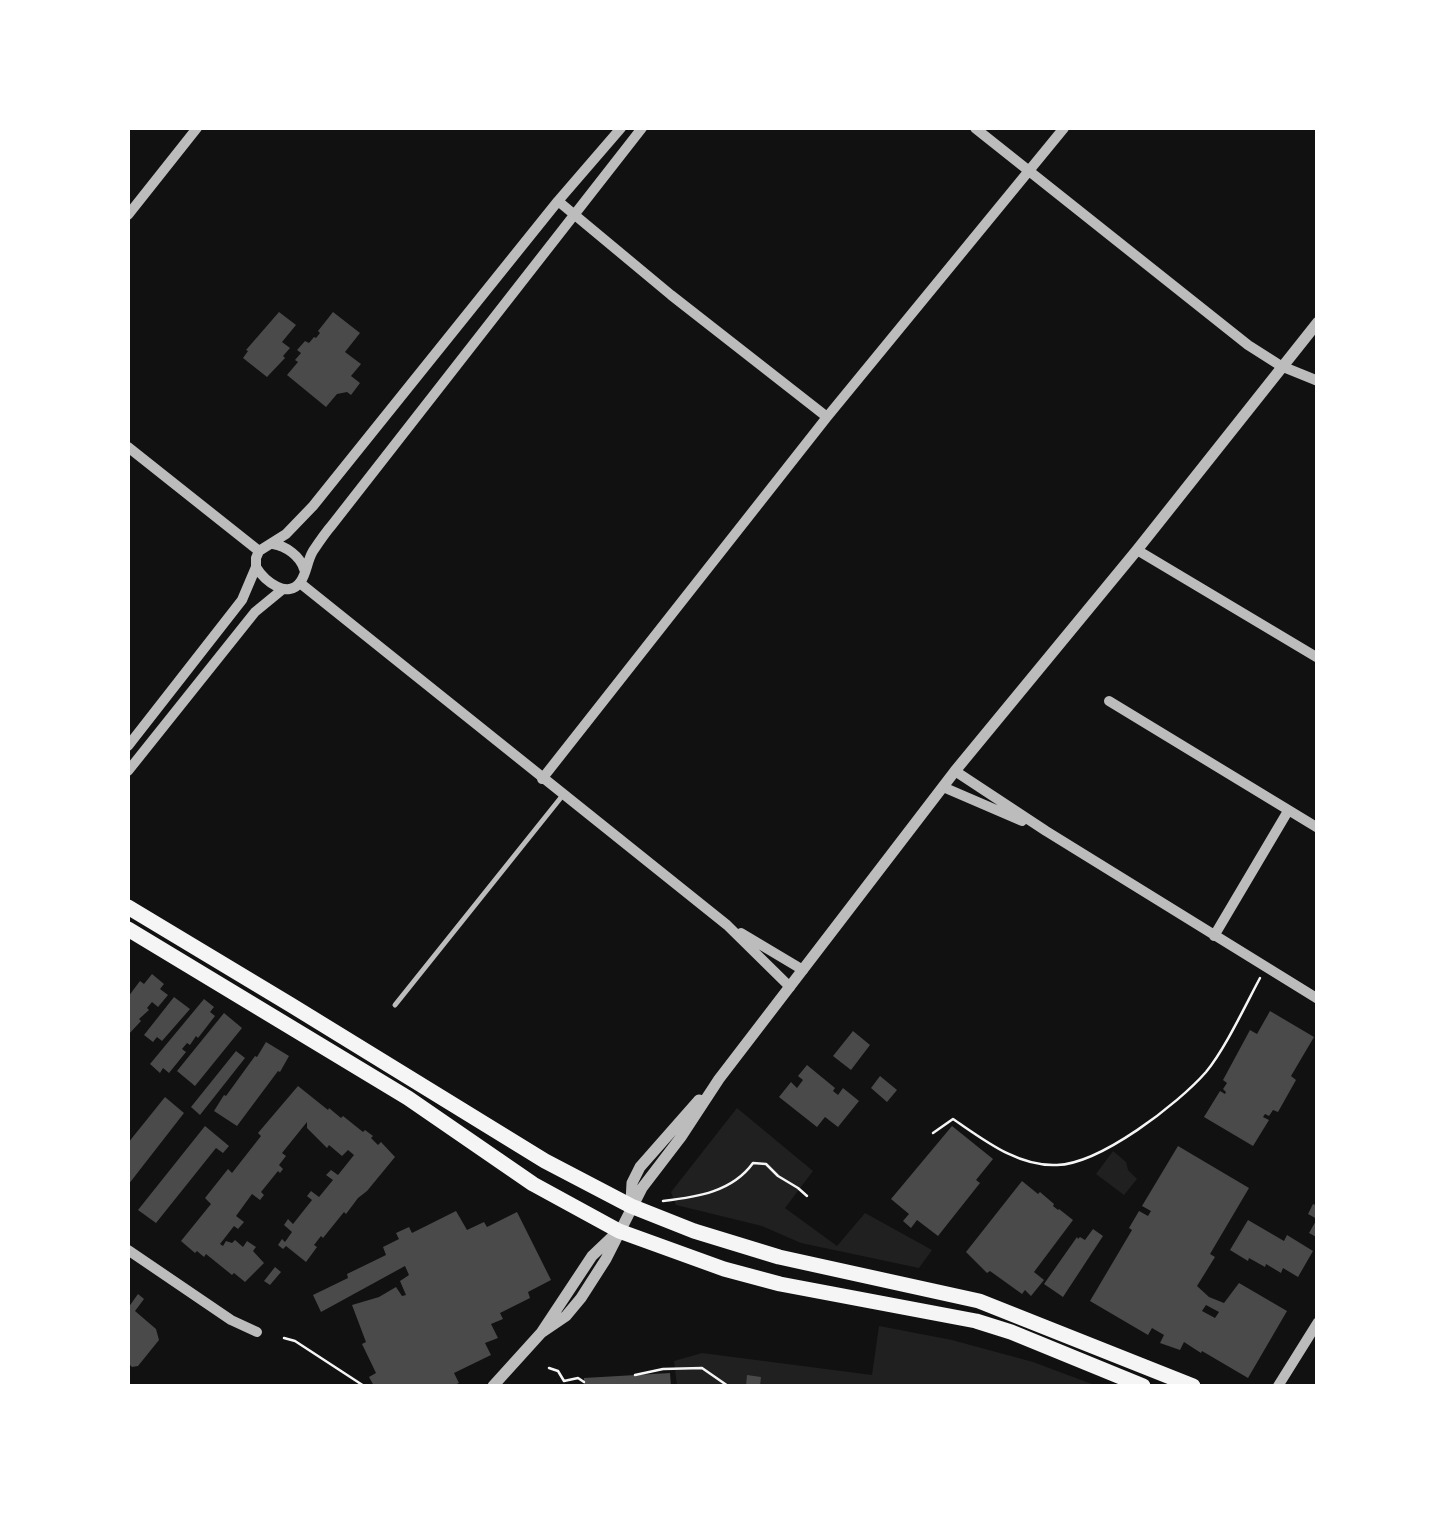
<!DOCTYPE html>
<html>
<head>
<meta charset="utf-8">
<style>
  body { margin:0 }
  #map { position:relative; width:1445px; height:1514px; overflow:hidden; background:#111; font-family:"Roboto Condensed",sans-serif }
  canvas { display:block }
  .frame { position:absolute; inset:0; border:130px solid #fff; pointer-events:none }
</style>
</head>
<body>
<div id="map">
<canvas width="1445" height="1514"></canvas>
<div class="frame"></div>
</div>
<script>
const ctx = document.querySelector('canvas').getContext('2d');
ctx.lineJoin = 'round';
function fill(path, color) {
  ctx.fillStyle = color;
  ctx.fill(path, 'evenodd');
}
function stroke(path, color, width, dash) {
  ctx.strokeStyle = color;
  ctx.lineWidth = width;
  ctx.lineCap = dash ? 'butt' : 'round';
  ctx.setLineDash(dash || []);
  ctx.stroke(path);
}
fill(new Path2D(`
  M737 1108 813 1171 785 1208 837 1246 865 1213 932 1250 919 1268 801 1243 762 1226 676 1205 671 1192Z
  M1113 1151 1126 1162 1128 1170 1137 1179 1124 1195 1096 1174Z
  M879 1326 952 1340 1033 1362 1097 1386H677L674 1361 702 1353 872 1375Z`), '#202020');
fill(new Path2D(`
  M279 312 296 325 282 342 290 348 283 356 285 358 267 377 243 358 248 351 246 350Z
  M333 312 360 333 345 352 361 364 351 376 360 383 351 395 347 392 337 394 326 407 287 375 298 362 295 360 301 353 297 350 305 341 309 343 314 337 316 338 320 333 318 331Z
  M152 974 164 984 160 989 168 995 158 1007 152 1002 147 1008 149 1010 139 1019 141 1021 128 1035V997L140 981 144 984Z
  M174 997 190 1009 162 1041 157 1037 153 1042 144 1035Z
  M204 999 214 1007 210 1012 215 1016 198 1038 196 1036 190 1045 187 1043 182 1049 186 1052 169 1073 163 1068 160 1073 150 1064Z
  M1270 1011 1314 1037 1291 1076 1296 1080 1278 1112 1273 1110 1269 1116 1265 1114 1263 1117 1269 1120 1253 1146 1204 1117 1220 1091 1225 1094 1226 1092 1223 1089 1227 1083 1223 1080 1250 1030 1257 1034Z
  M224 1013 242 1028 195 1086 177 1071Z
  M853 1031 870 1045 851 1070 833 1056Z
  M266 1042 289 1056 280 1072 278 1071 237 1126 214 1111 224 1095 226 1096 255 1056 257 1057Z
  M236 1051 245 1058 200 1115 191 1107Z
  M807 1065 835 1088 833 1091 838 1095 843 1088 859 1101 838 1127 825 1117 817 1127 779 1097 791 1082 797 1088 803 1080 798 1076Z
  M880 1076 897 1090 887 1102 871 1088Z
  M298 1086 328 1110 329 1108 341 1118 343 1116 363 1132 365 1130 373 1136 371 1138 378 1145 381 1142 395 1157 367 1191 358 1198 346 1214 344 1212 323 1238 321 1236 314 1245 317 1247 306 1262 286 1246 283 1249 278 1245 282 1239 285 1242 292 1232 284 1225 288 1219 293 1224 312 1200 307 1196 311 1191 319 1197 333 1180 326 1175 331 1170 338 1175 354 1155 348 1150 342 1156 329 1145 327 1148 307 1128V1122L282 1153 286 1156 279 1165 283 1169 280 1173 278 1171 261 1192 264 1195 260 1200 252 1194 236 1216 244 1222 238 1229 234 1226 220 1244 223 1246 226 1241 232 1243 235 1240 243 1247 247 1241 256 1247 253 1251 264 1263 245 1282 234 1273 232 1275 206 1254 204 1257 197 1251 195 1253 181 1241 211 1204 205 1198 228 1169 232 1173 261 1136 258 1133Z
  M165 1097 184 1113 128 1185V1143Z
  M205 1126 229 1146 223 1153 216 1148 156 1223 138 1210Z
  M952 1126 993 1159 976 1180 980 1183 938 1236 917 1220 911 1228 903 1221 909 1214 891 1199Z
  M1178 1146 1249 1188 1210 1254 1215 1257 1197 1286 1209 1297 1224 1303 1239 1283 1287 1311 1248 1378 1202 1351 1201 1353 1184 1342 1180 1350 1160 1343 1164 1335 1152 1328 1148 1335 1090 1301 1132 1230 1129 1228 1139 1211 1148 1216 1151 1211 1142 1206ZM1206 1305 1219 1312 1215 1318 1202 1311Z
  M1022 1181 1038 1194 1040 1192 1054 1204 1053 1206 1058 1210 1059 1209 1073 1220 1034 1272 1044 1280 1031 1296 1025 1290 1022 1294 990 1271 987 1273 966 1252Z
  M1313 1204 1318 1206V1238L1309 1233 1317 1219 1308 1214Z
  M456 1211 467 1230 484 1222 487 1227 517 1212 551 1280 528 1292 530 1298 500 1313 503 1319 491 1324 498 1338 485 1343 491 1355 454 1373 459 1383 452 1386H374L369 1377 376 1373 362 1344 366 1342 352 1305 379 1297 396 1287 402 1296 406 1295 400 1281 409 1275 405 1266 321 1312 313 1295 348 1278 347 1274 386 1255 383 1247 399 1239 396 1233 409 1227 412 1233Z
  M1248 1220 1284 1241 1287 1235 1313 1251 1298 1277 1283 1268 1281 1273 1266 1264 1265 1267 1249 1258 1248 1261 1230 1250Z
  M1093 1229 1103 1236 1063 1297 1044 1284 1077 1237 1078 1239 1080 1237 1085 1240Z
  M275 1267 281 1272 270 1285 264 1281Z
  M138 1294 144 1299 135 1311 156 1329 159 1340 138 1366 132 1367 128 1363V1308Z
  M670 1373 671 1386H584V1378Z
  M747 1375 761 1377 760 1386H746Z`), '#4a4a4a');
stroke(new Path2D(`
  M933 1133 953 1119C984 1140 1018 1167 1057 1165 1100 1164 1178 1104 1206 1072 1225 1049 1245 1006 1260 978
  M663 1201C697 1197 732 1192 753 1163L766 1164 778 1176 798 1188 807 1196
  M284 1338 295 1341 364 1386
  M549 1368 558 1371 564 1381 578 1378 584 1382
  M635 1375 663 1369 702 1368 728 1386`), '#f5f5f5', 2.5);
stroke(new Path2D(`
  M395 1005 563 795`), '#bcbcbc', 5);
stroke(new Path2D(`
  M975 128 1248 345 1281 366 1318 381
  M558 201 671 295 827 417
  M128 215 197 128
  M128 447 259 551
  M273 544C286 546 300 556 304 569
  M1137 550 1318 658
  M256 567C264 580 288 601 301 581 307 572 307 561 313 551 319 542 325 533 332 525L642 128
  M300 583 727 925 790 987
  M1109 701 1318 828
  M128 746 242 600 256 567V558L259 551 286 534 313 506 558 201 621 128
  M128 771 255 612 283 589
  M955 771 1046 831 1318 999
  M542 779 827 417 1064 128
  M943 787 1022 821
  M741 933 803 970
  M1214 936 1288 811
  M128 1250 231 1320 257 1332
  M1278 1386 1318 1322`), '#bcbcbc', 10);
stroke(new Path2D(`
  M631 1202 632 1183 640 1167 699 1100
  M541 1333 566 1316 581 1298 606 1259 642 1188 681 1137 719 1079 955 771 1137 550 1318 322
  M493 1386 541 1333 592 1256 612 1237`), '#bcbcbc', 11);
stroke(new Path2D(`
  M128 907 291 1005 545 1161 631 1206 694 1231 779 1257 979 1301 1193 1386
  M128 929 408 1098 533 1184 619 1231 724 1269 780 1284 976 1321 1011 1332 1143 1386`), '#f5f5f5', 15);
</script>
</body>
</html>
